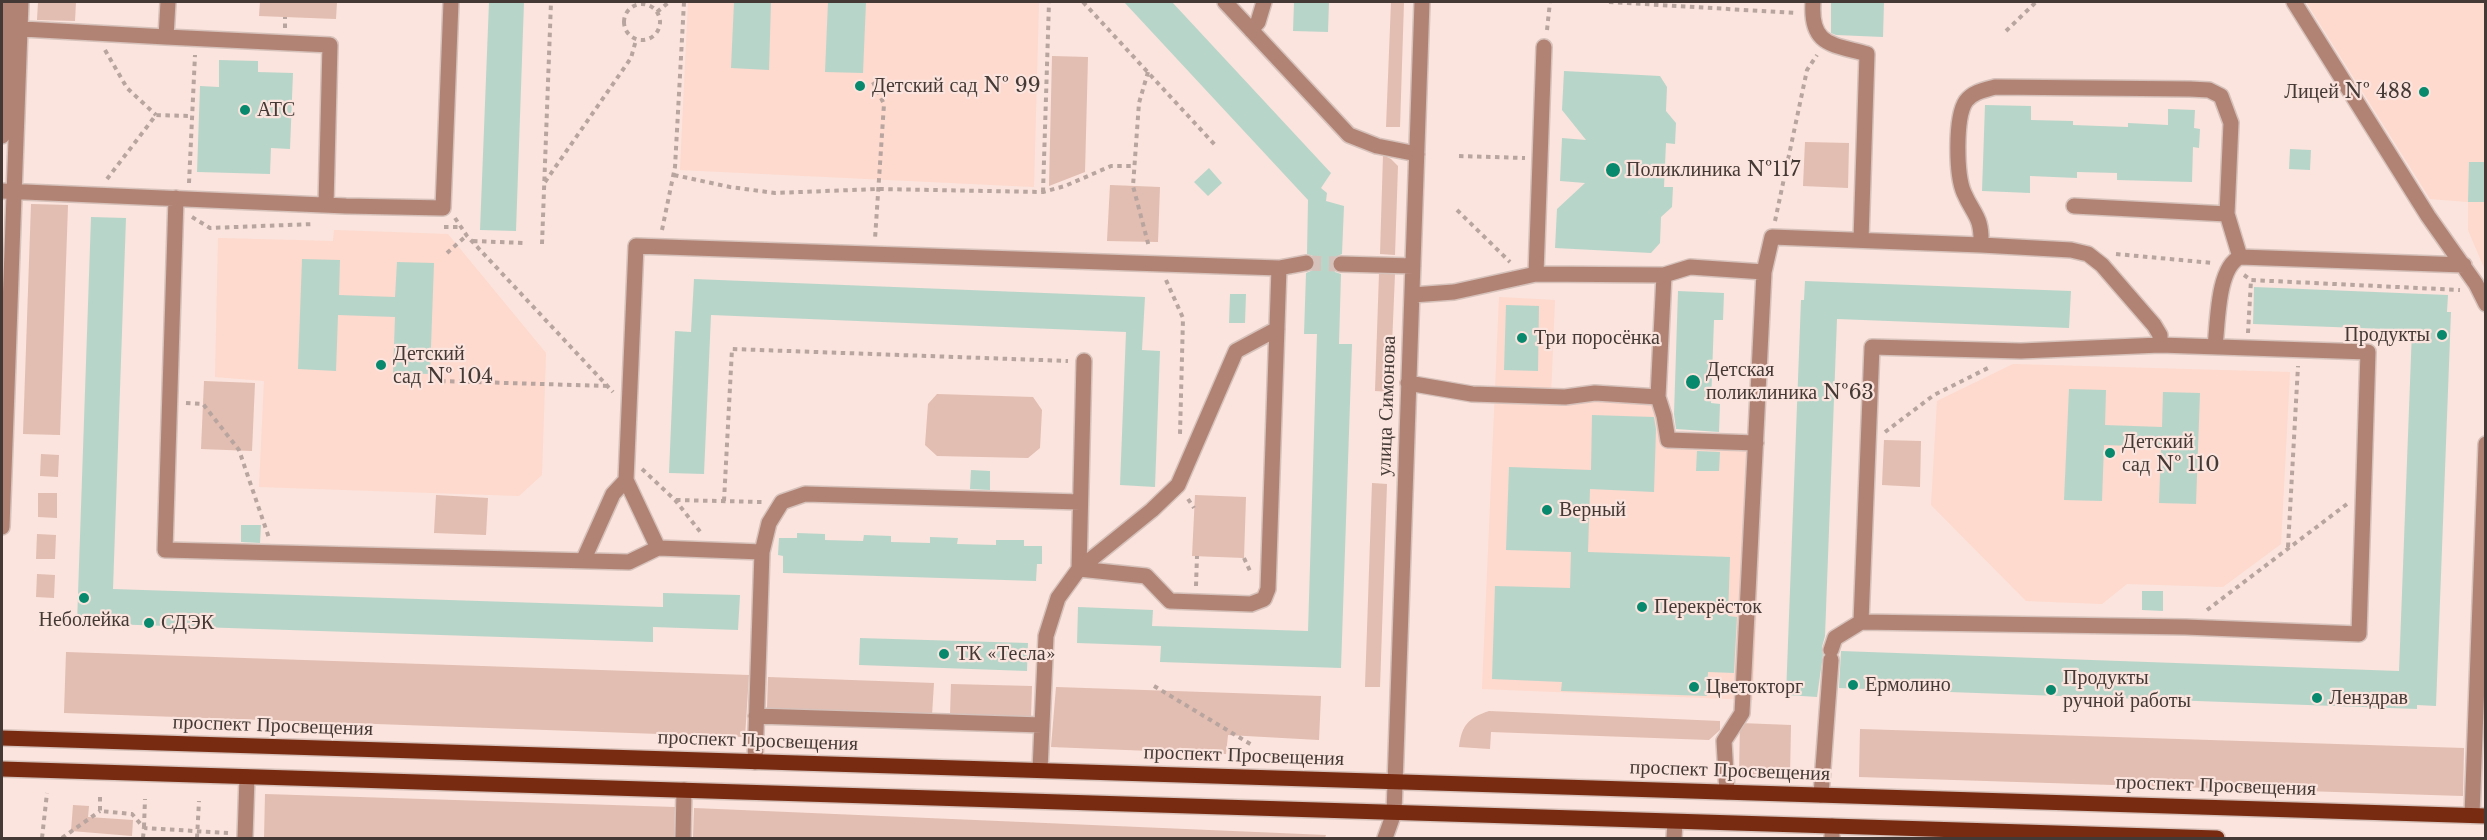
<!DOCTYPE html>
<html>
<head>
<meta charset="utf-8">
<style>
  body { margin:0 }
  #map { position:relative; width:2487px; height:840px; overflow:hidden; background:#fbe4dd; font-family:"Libre Baskerville",serif }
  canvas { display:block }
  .frame { position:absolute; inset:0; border:3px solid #443935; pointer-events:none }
</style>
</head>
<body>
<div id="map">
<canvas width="2487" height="840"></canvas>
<div class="frame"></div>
</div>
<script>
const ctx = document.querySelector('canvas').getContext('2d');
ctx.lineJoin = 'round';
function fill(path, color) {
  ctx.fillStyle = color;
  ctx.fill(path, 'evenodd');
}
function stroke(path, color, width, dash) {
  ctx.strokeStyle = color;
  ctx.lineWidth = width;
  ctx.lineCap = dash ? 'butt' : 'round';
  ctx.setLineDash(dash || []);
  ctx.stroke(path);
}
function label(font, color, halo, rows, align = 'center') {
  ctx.font = font + ' "Libre Baskerville",serif';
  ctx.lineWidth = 4.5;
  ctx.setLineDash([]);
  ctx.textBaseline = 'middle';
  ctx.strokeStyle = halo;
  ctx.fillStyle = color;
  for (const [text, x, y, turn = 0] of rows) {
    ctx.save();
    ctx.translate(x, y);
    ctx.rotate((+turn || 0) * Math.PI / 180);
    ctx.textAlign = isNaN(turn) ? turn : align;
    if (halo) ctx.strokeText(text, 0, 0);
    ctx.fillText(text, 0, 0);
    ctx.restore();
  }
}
fill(new Path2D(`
  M688 2H1039L1034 187 680 170Z
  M2306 2H2485V270L2468 230V202L2430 199Z
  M334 230 448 234 546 353 542 475 519 496 259 487 264 381 215 377 218 238 333 241Z
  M1499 297 1555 300 1551 396 1665 401 1664 435 1764 439 1753 700 1482 689Z
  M2013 364 2290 372 2281 544 2223 587 2127 584 2102 604 2026 601 1931 505 1937 401Z`), '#fed9cd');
fill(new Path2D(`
  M38 2H76L75 21 37 20Z
  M260 2H337L336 19 259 16Z
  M1391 2H1404L1400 127H1386Z
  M1052 56 1088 57 1085 172 1049 186Z
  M1805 142 1849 143 1848 188 1803 186Z
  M1383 155 1391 159 1398 166 1395 255 1380 254Z
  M1110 185 1160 187 1158 242 1107 241Z
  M31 204 68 205 60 435 23 434Z
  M1379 273 1395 274 1390 392 1375 391Z
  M204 381 255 383 252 451 201 449Z
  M937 394 1033 397 1042 410 1040 448 1028 458 937 456 925 445 928 404Z
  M1884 440 1921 441 1920 487 1882 485Z
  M41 454 59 455 58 477 40 476Z
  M1372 483 1387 484 1380 687H1365Z
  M38 493H57V518L38 517Z
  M436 495 488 498 486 535 434 533Z
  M1195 495 1246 497 1244 558 1192 556Z
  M37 534 56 535 55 559H36Z
  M37 574 55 575 54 598 36 597Z
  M66 652 749 675 745 737 64 713Z
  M768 677 934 683 932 715 767 708Z
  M951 684 1032 686 1031 718 950 715Z
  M1056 687 1321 696 1319 740 1228 735 1226 754 1051 747Z
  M1489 711 1720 721V730L1709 740 1491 732 1490 749 1459 747C1462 725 1468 718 1489 711Z
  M1740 723 1791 725 1790 775 1739 774Z
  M1860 729 2464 748 2463 796 1859 777Z
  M265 794 675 807 674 838H264Z
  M73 805 89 806 88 817 133 820 132 836 71 831Z
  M694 808 1326 835 1325 838H693Z`), '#e2bdb1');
fill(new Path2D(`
  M489 2H524L516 231 480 230Z
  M734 2H771L769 70 731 68Z
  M828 2H866L863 73 825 72Z
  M1124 2H1172L1331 173 1321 188 1327 193 1326 201 1344 206 1342 254 1333 258 1331 264 1335 272 1341 274 1339 344H1352L1341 668 1160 662 1161 646 1077 643 1078 607 1153 610 1152 626 1308 631 1317 334H1304L1306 273 1313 270 1316 262 1313 256 1307 254 1308 200Z
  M1294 2H1329L1328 32 1293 31Z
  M1831 2H1884L1883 37 1836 35 1831 33Z
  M219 60 258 61V72L293 73 290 149 271 148 270 174 197 172 200 86 219 87Z
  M1564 71 1660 76 1667 87 1666 111 1676 123 1675 144 1666 143 1664 187H1673L1672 207 1661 217 1660 243 1651 253 1555 248 1557 209 1585 183 1560 181 1562 138 1586 140 1562 110Z
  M1985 105 2031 106V120L2073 121V125L2128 127V123L2168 125V109L2195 110 2194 128 2200 129 2199 148 2193 147 2192 182 2117 180V173L2077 172V178L2030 176V193L1982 191Z
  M2290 149 2311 150 2310 170 2289 169Z
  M2469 162H2486V202H2468Z
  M1209 168 1222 183 1208 196 1194 182Z
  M91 217 126 218 113 589 663 607V593L740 595 738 630 653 627V642L77 623Z
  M302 259 340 260 339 295 395 297 397 262 434 263 430 374 393 373 395 317 338 315 336 371 298 369Z
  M694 279 1145 297 1142 350 1160 351 1155 487 1120 485 1126 332 711 315 704 474 669 473 675 331 691 332Z
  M1805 281 2071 291 2069 328 1837 319 1825 636 1822 647 1823 655 1817 697 1786 695 1801 300H1804Z
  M2254 287 2448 295 2447 312H2451L2436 706 2417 705V709L1839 688 1841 651 2399 671 2412 330 2253 324Z
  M1678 291 1724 293 1723 320H1714L1711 403 1720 404 1719 432 1676 429 1674 414Z
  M1230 294H1246L1245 323H1229Z
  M1506 305 1539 306 1538 371 1504 370Z
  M2069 389 2106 390 2105 425 2162 427 2163 392 2200 393 2196 504 2159 503 2161 447 2104 445 2102 501 2064 500Z
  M1592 415 1654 417 1656 429 1654 492 1590 489 1588 552 1730 557 1728 616 1737 617 1734 673 1708 672 1707 696 1561 691 1562 682 1492 679 1495 586 1570 588 1571 552 1506 550 1509 467 1591 470Z
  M1697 451 1720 452 1719 471H1696Z
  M971 470 990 471V490L970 489Z
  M241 525H261L260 543 241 542Z
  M797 533 825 534V540L863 541 864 535 891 536V542L930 543V537L958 538 957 544 996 545V540H1024V546H1042V564H1037L1036 581 783 573V556L778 555 779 538H797Z
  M2142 591H2163V611L2142 610Z
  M860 638 1028 643 1027 671 859 665Z`), '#b8d5ca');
stroke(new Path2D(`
  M1306 263 1341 264`), '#d6c2bb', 15, [15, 8]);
const minor = new Path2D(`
  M1225 2 1349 135 1377 146 1417 154
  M1813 2C1810 46 1832 44 1867 54L1861 240
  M2294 2 2428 216 2476 284 2486 304
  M5 28 166 37 168 2
  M1251 30 1258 22 1264 2
  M166 37 330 45 326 205
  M2 136 6 2
  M2 191 346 206 443 208 451 2
  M176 198 165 550 629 562 658 548 762 552 755 762
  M2074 206 2227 214
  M1981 245C1982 216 1974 216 1964 193 1956 175 1955 117 1966 101 1973 92 1984 90 1995 87L2190 89 2209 90 2221 96 2231 123 2227 214 2240 257
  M1341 264 1413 266
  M1279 268 1306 263
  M1536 274 1544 47
  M1664 275 1658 397 1664 416 1668 440 1756 443
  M1412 295 1454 292 1536 274 1664 275 1690 267 1764 272 1772 237 1981 245 2071 250 2088 254 2102 265 2154 325 2160 335V345L2368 352 2359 634 2185 627 1861 622 1835 638 1831 650
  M2215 346C2218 323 2217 268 2240 257L2464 265
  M1408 383 1472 394 1565 397 1595 393 1658 397
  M2 527 21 2
  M658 548 626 480 636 246 1279 268 1268 589 1264 599 1251 604 1170 601 1146 576 1079 569 1058 598 1046 636 1040 770
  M762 552 769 523 782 502 805 494 1080 502
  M583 561 613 494 626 480
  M1079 569 1152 510 1178 485 1236 351 1277 329
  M1079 569 1084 361
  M1861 622 1872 347 2021 351 2160 345
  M756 716 1042 725
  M1727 792 1724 741 1742 713 1764 272
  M1821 795 1831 660
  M2472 815 2486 444
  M245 838 247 777
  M683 838 684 790
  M1385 838 1394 813 1422 2
  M1674 838 1675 822
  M1832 838V826`);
const major = new Path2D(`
  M2 738 2486 816
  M2 769 2217 838`);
stroke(minor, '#d6c2bb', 18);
stroke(major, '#d6c2bb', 18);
stroke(new Path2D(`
  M1083 2 1215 145
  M1609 2 1796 13
  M624 22a18 18 0 1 1 36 0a18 18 0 1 1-36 0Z
  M657 12 669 2
  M285 28V17
  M1547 30 1550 2
  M2006 31 2036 2
  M105 50 127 88 156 115
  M1148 72 1139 103 1133 186 1149 247
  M873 82 884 104 875 239
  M1459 156 1525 158
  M674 175 730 187 775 193 878 189 1043 192 1065 186 1111 166H1134
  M107 179 156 115 192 116
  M545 182 631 58 636 40
  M189 183 195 55
  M1043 192 1049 2
  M1457 210 1510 262
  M192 217 210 228 314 224
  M455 218 467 236 613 392
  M1775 221 1807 70 1817 55
  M444 227H461
  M662 230 675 167 684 2
  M473 241 523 243
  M542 244 551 2
  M447 253 466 236
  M2116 254 2213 263
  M2244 275 2251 280 2460 290
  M1166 280 1183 318 1180 434
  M2248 333 2251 280
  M441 381 608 386
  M186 403 203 404 239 450 269 538
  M1885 432 1934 395 1988 368
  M642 469 675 500 702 534
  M1188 499 1194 508
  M676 500 762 502
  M724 501 732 349 1068 361
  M2288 547 2298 366
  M1244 558 1250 571
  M1196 586 1197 556
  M2207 610 2347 504
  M1154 686 1252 745
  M100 797V811L132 814 144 828
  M144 827 145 799
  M42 838 47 793
  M62 838 100 811
  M143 838 144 828 228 833
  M197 838 199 801`), '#b8a59f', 4, [4.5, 4.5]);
stroke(minor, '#b18375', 15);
stroke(major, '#782b11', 15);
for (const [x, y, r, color] of [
  [860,86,6,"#08896d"],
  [2424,92,6,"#08896d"],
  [245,110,6,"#08896d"],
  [1613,170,8,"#08896d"],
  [2442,335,6,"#08896d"],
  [1522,338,6,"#08896d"],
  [381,365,6,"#08896d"],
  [1693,382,8,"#08896d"],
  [2110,453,6,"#08896d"],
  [1547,510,6,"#08896d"],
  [84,598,6,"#08896d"],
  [1642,607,6,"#08896d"],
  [149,623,6,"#08896d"],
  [944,654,6,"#08896d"],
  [1853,685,6,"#08896d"],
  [1694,687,6,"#08896d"],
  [2051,690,6,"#08896d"],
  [2317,698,6,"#08896d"]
]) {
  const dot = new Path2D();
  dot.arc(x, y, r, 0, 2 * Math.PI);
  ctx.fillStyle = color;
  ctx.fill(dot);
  stroke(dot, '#fbe4dd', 2);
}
label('20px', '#443935', '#fbe4dd', [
  ["Детский сад № 99",872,86],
  ["Лицей № 488",2412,92,"right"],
  ["АТС",257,110],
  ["Поликлиника №117",1626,170],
  ["Продукты",2430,335,"right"],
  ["Три поросёнка",1534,338],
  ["Детский",393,354],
  ["сад № 104",393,377],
  ["Детская",1706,370],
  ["поликлиника №63",1706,393],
  ["Детский",2122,442],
  ["сад № 110",2122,465],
  ["Верный",1559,510],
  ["Перекрёсток",1654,607],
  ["Неболейка",84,620,"center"],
  ["СДЭК",161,623],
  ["ТК «Тесла»",956,654],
  ["Продукты",2063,678],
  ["ручной работы",2063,701],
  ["Ермолино",1865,685],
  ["Цветокторг",1706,687],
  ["Ленздрав",2329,698]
], 'left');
label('20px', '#443935', '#fbe4dd', [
  ["улица Симонова",1387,406,-88],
  ["проспект Просвещения",273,726,2],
  ["проспект Просвещения",758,741,2],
  ["проспект Просвещения",1244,756,2],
  ["проспект Просвещения",1730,771,2],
  ["проспект Просвещения",2216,786,2]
]);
</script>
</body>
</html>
